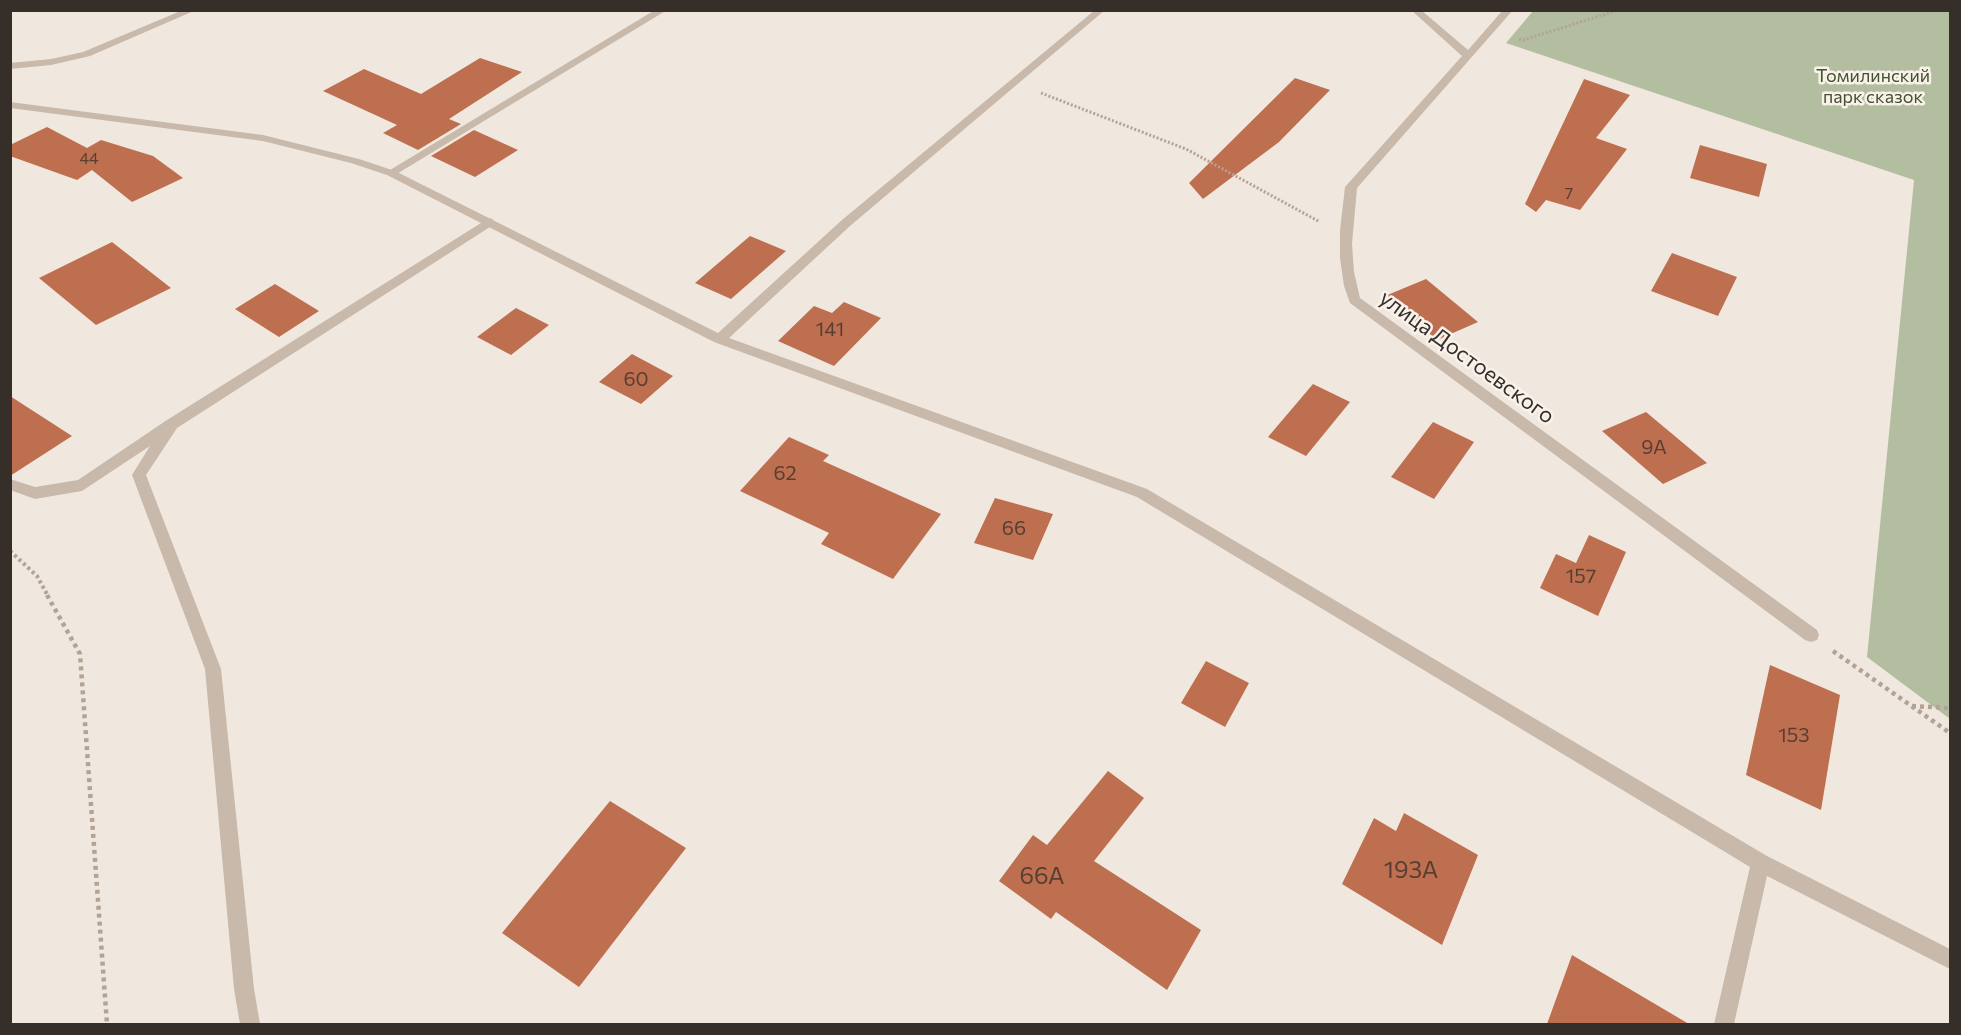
<!DOCTYPE html>
<html>
<head>
<meta charset="utf-8">
<style>
  body { margin:0 }
  #map { position:relative; width:1961px; height:1035px; overflow:hidden; background:#f0e8de; font-family:Commissioner,sans-serif }
  canvas { display:block }
  .frame { position:absolute; inset:0; border:12px solid #362e29; pointer-events:none }
</style>
</head>
<body>
<div id="map">
<canvas width="1961" height="1035"></canvas>
<div class="frame"></div>
</div>
<script>
const ctx = document.querySelector('canvas').getContext('2d');
ctx.lineJoin = 'round';
function fill(path, color) {
  ctx.fillStyle = color;
  ctx.fill(path, 'evenodd');
}
function stroke(path, color, width, dash) {
  ctx.strokeStyle = color;
  ctx.lineWidth = width;
  ctx.lineCap = dash ? 'butt' : 'round';
  ctx.setLineDash(dash || []);
  ctx.stroke(path);
}
function label(font, color, halo, rows, align = 'center') {
  ctx.font = font + ' Commissioner,sans-serif';
  ctx.lineWidth = 5;
  ctx.setLineDash([]);
  ctx.textBaseline = 'middle';
  ctx.strokeStyle = halo;
  ctx.fillStyle = color;
  for (const [text, x, y, turn = 0] of rows) {
    ctx.save();
    ctx.translate(x, y);
    ctx.rotate((+turn || 0) * Math.PI / 180);
    ctx.textAlign = isNaN(turn) ? turn : align;
    if (halo) ctx.strokeText(text, 0, 0);
    ctx.fillText(text, 0, 0);
    ctx.restore();
  }
}
fill(new Path2D(`
  M1533 11H1950V719L1867 657 1914 180 1506 43Z`), '#b2be9f');
fill(new Path2D(`
  M480 58 522 72 449 119 461 124 418 150 383 133 397 125 323 91 364 69 421 94Z
  M1295 78 1330 90 1279 142 1203 199 1189 183Z
  M1584 79 1630 95 1596 138 1627 149 1580 210 1546 200 1536 212 1525 204Z
  M47 127 87 148 101 140 153 156 183 178 132 202 92 170 77 180 10 156V145Z
  M474 130 518 150 475 177 431 156Z
  M1700 145 1767 164 1759 197 1690 178Z
  M750 236 786 251 731 299 695 283Z
  M112 242 171 288 96 325 39 278Z
  M1672 253 1737 277 1718 316 1651 291Z
  M1426 279 1478 322 1437 340 1385 296Z
  M275 284 319 311 279 337 235 309Z
  M844 302 881 318 834 366 778 341 814 306 832 313Z
  M516 308 549 325 511 355 477 337Z
  M632 354 673 376 641 404 599 382Z
  M1313 384 1350 402 1306 456 1268 437Z
  M10 396 72 436 10 476Z
  M1646 412 1707 463 1663 484 1602 431Z
  M1433 422 1474 442 1434 499 1391 477Z
  M789 437 829 455 823 461 941 514 893 579 821 544 829 533 740 491Z
  M995 498 1053 514 1033 560 974 543Z
  M1589 535 1626 552 1598 616 1540 588 1556 554 1576 563Z
  M1206 661 1249 683 1225 727 1181 703Z
  M1770 665 1840 695 1821 810 1746 775Z
  M1108 771 1144 798 1094 861 1201 930 1167 990 1056 912 1051 919 999 881 1033 835 1047 845Z
  M610 801 686 848 579 987 502 933Z
  M1404 813 1478 855 1442 945 1342 884 1374 818 1396 831Z
  M1572 955 1689 1024H1547Z`), '#bd6f4f');
stroke(new Path2D(`
  M1519 39 1523 40 1619 10
  M1041 93 1186 149 1320 222`), '#b3a395', 3, [2, 2]);
stroke(new Path2D(`
  M10 551 37 576 48 596`), '#b3a395', 4, [3, 3]);
stroke(new Path2D(`
  M47 595 80 654 107 1024
  M1833 651 1950 733
  M1912 706 1950 708`), '#b3a395', 4.5, [4, 4]);
fill(new Path2D(`
  M655 10H667L395 175H387L385 173Z
  M489 218 493 219V225L177 428 146 475 221 669 254 989 260 1024H240L234 989 205 669 132 475 150 446 82 491 35 499 10 490V479L35 487 78 480 167 420Z`), '#c8b9aa');
fill(new Path2D(`
  M183 10H196L90 56 51 65 10 69V63L51 59 83 52Z
  M1095 10H1105L850 226 729 338 1147 489 1767 856 1950 949V969L1767 876 1734 1024H1714L1750 867 1137 497 714 342 387 175 351 163 263 141 10 108V102L263 135 359 159 395 171 718 333 842 220Z
  M1411 10H1421L1468 50 1503 10H1513L1357 188 1352 244 1354 272 1360 298 1817 630 1819 635 1817 640 1811 642 1805 640 1350 303 1344 286 1340 258V230L1345 187 1462 56Z`), '#c8b9aa');
label('16px', '#583e32', null, [
  ["44",89,159],
  ["7",1569,194]
]);
label('18px', '#44522f', '#f8f2ea', [
  ["Томилинский",1873,76],
  ["парк сказок",1873,97]
]);
label('20px', '#583e32', null, [
  ["141",830,329],
  ["60",636,379],
  ["9А",1654,447],
  ["62",785,473],
  ["66",1014,528],
  ["157",1581,576],
  ["153",1794,735]
]);
label('22px', '#362e29', '#f8f2ea', [
  ["улица Достоевского",1467,357,36]
]);
label('24px', '#583e32', null, [
  ["193А",1411,870],
  ["66А",1042,876]
]);
</script>
</body>
</html>
